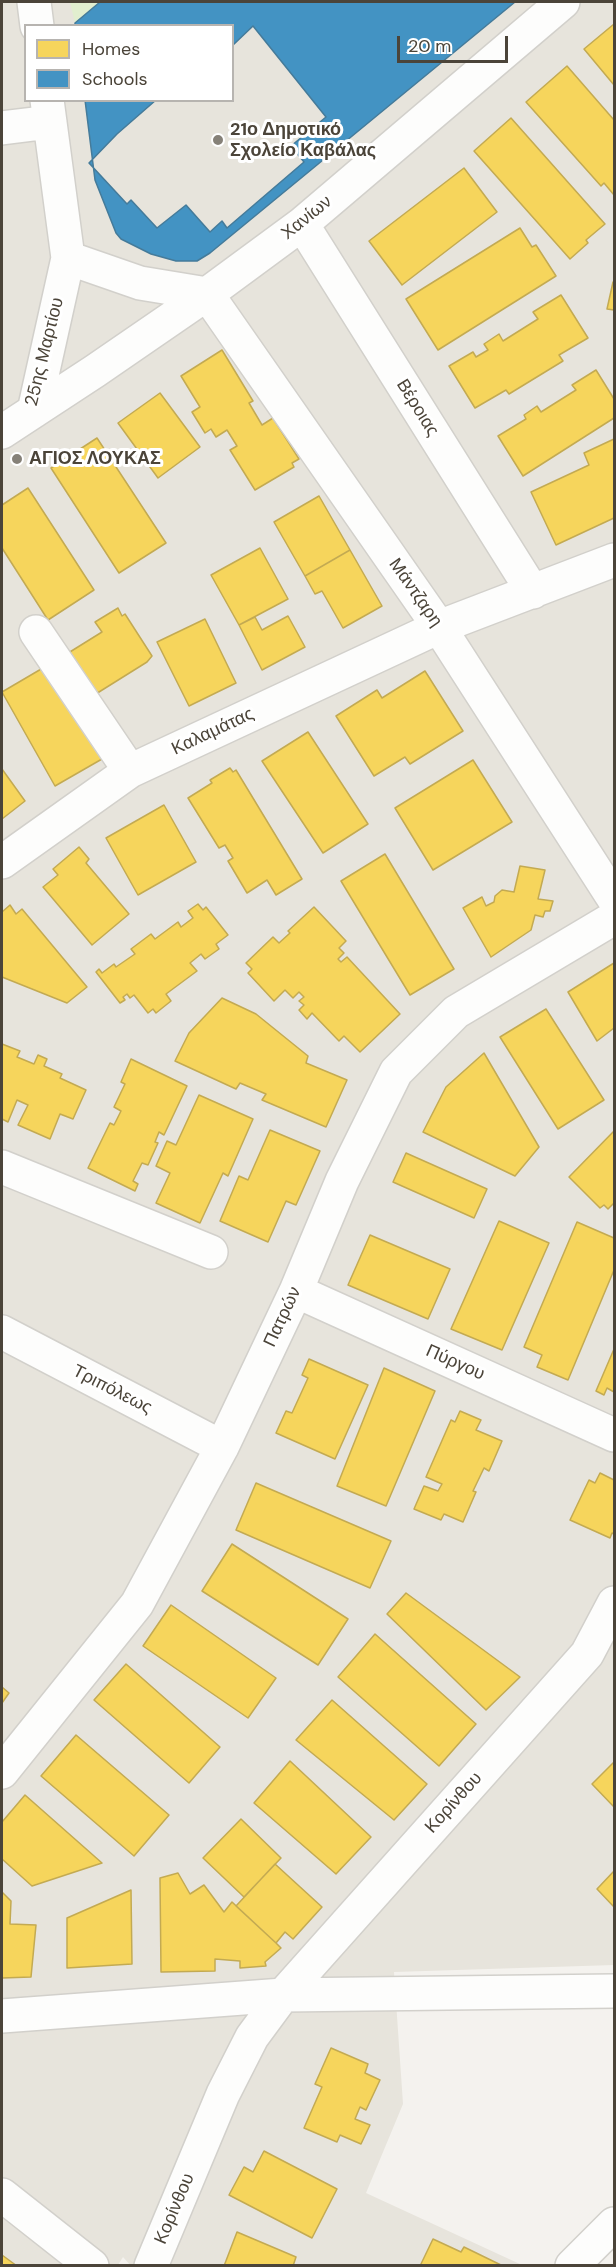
<!DOCTYPE html>
<html>
<head>
<meta charset="utf-8">
<style>
  body { margin:0 }
  #map { position:relative; width:616px; height:2267px; overflow:hidden; background:#f4f2ee; font-family:"DM Sans",sans-serif }
  canvas { display:block }
  .frame { position:absolute; inset:0; border:3px solid #4b4439; pointer-events:none }
  .legend { position:absolute; left:24px; top:24px; width:210px; height:78px; box-sizing:border-box; background:#fff; border:2px solid #b7b4b0; margin:0; padding:8px 10px; list-style:none; font-size:18px; color:#4b4439 }
  .legend li { display:flex; align-items:center; gap:12px; height:30px }
  .legend b { width:30px; border:2px solid #b7b4b0 }
  .scale { position:absolute; left:397px; top:36px; width:111px; height:27px; box-sizing:border-box; border:3px solid #4b4439; border-top:0; padding-left:8px; font-size:18px; line-height:21px; white-space:nowrap; color:#4b4439; -webkit-text-stroke:4px #fff; paint-order:stroke }
</style>
</head>
<body>
<div id="map">
<canvas width="616" height="2267"></canvas>
<div class="frame"></div>
<ul class="legend">
<li><b style="height:16px;background:#f6d55c"></b>Homes</li>
<li><b style="height:16px;background:#4393c3"></b>Schools</li>
</ul>
<div class="scale">20 m</div>
</div>
<script>
const ctx = document.querySelector('canvas').getContext('2d');
ctx.lineJoin = 'round';
function fill(path, color) {
  ctx.fillStyle = color;
  ctx.fill(path, 'evenodd');
}
function stroke(path, color, width, dash) {
  ctx.strokeStyle = color;
  ctx.lineWidth = width;
  ctx.lineCap = dash ? 'butt' : 'round';
  ctx.setLineDash(dash || []);
  ctx.stroke(path);
}
function label(font, color, halo, rows, align = 'center') {
  ctx.font = font + ' "DM Sans",sans-serif';
  ctx.lineWidth = 6;
  ctx.setLineDash([]);
  ctx.textBaseline = 'middle';
  ctx.strokeStyle = halo;
  ctx.fillStyle = color;
  for (const [text, x, y, turn = 0] of rows) {
    ctx.save();
    ctx.translate(x, y);
    ctx.rotate((+turn || 0) * Math.PI / 180);
    ctx.textAlign = isNaN(turn) ? turn : align;
    if (halo) ctx.strokeText(text, 0, 0);
    ctx.fillText(text, 0, 0);
    ctx.restore();
  }
}
fill(new Path2D(`
  M2 2H614V1965L394 1972 403 2104 366 2193 522 2265 131 2266 123 2257 118 2265 2 2266ZM26 26H232V100H26Z`), '#e7e4dc');
fill(new Path2D(`
  M70 2H100L75 23Z`), '#e1eecf');
const homes = new Path2D(`
  M614 24V85L584 49Z
  M567 66 614 120V195L604 183 601 186 526 102Z
  M511 118 605 224 586 240 588 243 570 259 474 151Z
  M464 168 497 212 402 285 369 241Z
  M520 228 532 247 536 245 556 276 438 350 406 299Z
  M613 282H614V310L607 309Z
  M561 295 588 338 559 355 563 361 509 394 506 390 475 408 449 366 473 352 476 357 488 350 484 344 499 334 503 341 538 319 533 312Z
  M222 350 253 401 249 403 262 425 273 418 299 459 292 463 294 467 255 490 230 450 237 446 227 430 216 437 211 429 205 433 192 412 200 407 181 376Z
  M596 370 614 399V418L523 476 498 436 526 419 524 415 537 406 541 412 576 390 572 385Z
  M160 393 200 447 158 478 118 423Z
  M97 438 166 543 119 573 51 468Z
  M614 439V518L556 545 531 492 589 465 584 453Z
  M28 488 94 590 48 620 2 548V505Z
  M319 496 350 550 305 576 274 522Z
  M260 548 288 599 239 625 211 575Z
  M350 550 382 606 343 628 322 591 315 594 305 576Z
  M118 608 122 616 125 614 152 656 147 662 91 697 65 655 102 632 95 622Z
  M288 616 305 647 262 670 239 625 255 617 262 630Z
  M205 619 236 683 189 706 157 642Z
  M48 665 102 759 55 786 2 692Z
  M425 671 463 731 410 764 405 757 374 776 336 716 377 690 382 698Z
  M308 732 368 824 323 853 262 761Z
  M473 760 512 822 433 870 395 808Z
  M230 768 233 772 236 770 302 879 276 895 267 880 247 893 228 861 233 858 225 845 219 848 188 798 212 783 210 780Z
  M2 769 25 801 2 819Z
  M164 805 196 862 138 895 106 838Z
  M79 847 89 859 86 863 129 914 92 945 43 887 58 875 53 869Z
  M385 854 454 969 410 995 341 881Z
  M520 866 545 870 538 899 553 901 550 911H545L543 917 535 915 531 930 491 957 463 908 482 897 486 906 494 902 495 896 502 890 514 892Z
  M198 904 203 910 206 907 228 935 216 944 219 949 205 959 201 954 190 963 197 971 166 994 171 1001 156 1013 153 1009 148 1013 134 995 130 998 127 994 123 997 125 1000 120 1003 96 972 99 969 102 973 114 964 116 967 135 954 131 949 151 934 155 939 178 922 181 927 193 918 188 911Z
  M10 905 16 914 22 909 87 987 67 1003 2 977V912Z
  M314 907 346 941 339 948 344 953 338 959 341 962 347 957 400 1014 360 1052 344 1036 339 1041 312 1013 307 1019 299 1010 304 1005 299 1001 304 997 299 992 293 998 285 990 274 1001 248 973 252 969 246 963 273 937 279 943 290 933 288 931Z
  M614 963V1028L597 1041 568 992Z
  M222 998 256 1014 308 1056 306 1063 347 1080 326 1127 262 1100 266 1094 240 1083 236 1089 175 1061 189 1033Z
  M546 1009 604 1100 558 1129 500 1037Z
  M2 1044 20 1051 17 1057 34 1064 38 1055 47 1059 44 1066 62 1074 60 1078 86 1090 73 1119 60 1114 50 1139 18 1125 28 1105 17 1100 8 1122 2 1119Z
  M484 1053 539 1147 515 1176 423 1132 446 1087Z
  M131 1059 187 1086 164 1135 159 1132 155 1142 158 1143 148 1165 142 1163 133 1181 138 1184 135 1191 88 1168 110 1123 114 1125 121 1111 114 1107 125 1084 121 1082Z
  M199 1095 253 1119 228 1176 223 1173 200 1223 156 1203 170 1173 156 1166 167 1141 176 1145Z
  M270 1130 320 1151 296 1205 286 1201 268 1242 220 1221 239 1176 248 1180Z
  M614 1131V1203L608 1209 604 1205 600 1208 569 1177Z
  M406 1153 487 1189 474 1218 393 1182Z
  M499 1221 549 1243 502 1350 451 1329Z
  M577 1222 614 1238V1270L568 1380 537 1367 542 1355 524 1347Z
  M370 1235 450 1269 428 1319 348 1285Z
  M614 1349V1392L607 1388 604 1395 596 1391Z
  M309 1359 368 1385 335 1459 276 1433 286 1411 292 1413 308 1378 302 1375Z
  M384 1368 435 1391 386 1506 337 1486Z
  M460 1411 481 1420 476 1430 502 1441 489 1471 484 1468 473 1491 476 1492 463 1522 444 1514 441 1520 414 1509 424 1486 438 1491 442 1484 426 1477 451 1420 455 1422Z
  M600 1473 614 1480V1534L612 1533 610 1538 570 1520 589 1480 595 1483Z
  M256 1483 391 1541 370 1588 236 1530Z
  M232 1544 348 1619 318 1665 202 1591Z
  M406 1593 520 1677 486 1710 387 1614Z
  M171 1605 276 1678 248 1718 143 1646Z
  M375 1634 476 1724 439 1766 338 1677Z
  M126 1664 220 1747 189 1783 94 1700Z
  M2 1687 9 1693 2 1703Z
  M332 1700 427 1784 394 1820 296 1740Z
  M76 1735 169 1815 134 1856 41 1776Z
  M290 1761 371 1837 336 1874 254 1803Z
  M614 1762V1807L592 1784Z
  M25 1795 102 1863 32 1886 2 1859V1822Z
  M241 1819 281 1858 244 1897 203 1858Z
  M275 1864 322 1907 293 1939 285 1932 276 1943 236 1906Z
  M614 1871V1907L597 1889Z
  M178 1873 190 1894 204 1885 224 1912 232 1902 276 1943 281 1948 265 1962 266 1966 240 1968V1961L215 1959V1971L161 1972 160 1878Z
  M131 1890 132 1964 67 1968V1918Z
  M2 1892 11 1901 10 1924 36 1925 31 1977 2 1978Z
  M331 2048 368 2064 365 2073 380 2080 366 2110 360 2107 355 2119 370 2125 361 2144 340 2135 337 2142 304 2128 322 2087 315 2084Z
  M264 2151 337 2189 312 2238 229 2195 244 2167 253 2172Z
  M237 2232 296 2257 293 2266H224Z
  M433 2239 461 2252 464 2247 503 2266H420Z
  M2 2255 17 2266H2Z`);
fill(homes, '#f6d55c');
stroke(homes, '#c3aa52', 1.5);
const schools = new Path2D(`
  M100 2H515L210 253 197 261H176L151 254 121 239 116 233 95 180 85 100H232V26H75V23Z
  M253 26 326 117 291 146 304 162 227 228 222 221 210 232 186 205 157 228 131 200 127 204 89 163 117 134 156 100H232V46Z`);
fill(schools, '#4393c3');
stroke(schools, '#457b9a', 1.5);
const minor = new Path2D(`
  M34 2 37 26
  M2 128 50 122
  M302 224 533 592
  M68 258 140 283 207 294 439 627 614 899
  M34 411 68 258 47 100
  M2 432 95 371 207 294 302 224 563 2
  M36 632 130 771
  M2 862 130 771 439 627 614 560
  M2 1167 211 1252
  M296 1291 614 1435
  M2 1332 222 1447
  M2 1772 137 1604 222 1447 296 1291 342 1181 396 1072 456 1012 614 918
  M2 2016 283 1995 587 1654 614 1603
  M2 2195 92 2266
  M151 2266 223 2094 252 2037 283 1995 614 1991
  M572 2266 614 2224`);
stroke(minor, '#d2d0cb', 36);
stroke(minor, '#fdfdfc', 33);
for (const [x, y, r, color] of [
  [218,140,6,"#868178"],
  [17,459,6,"#868178"]
]) {
  const dot = new Path2D();
  dot.arc(x, y, r, 0, 2 * Math.PI);
  ctx.fillStyle = color;
  ctx.fill(dot);
  stroke(dot, '#fff', 2);
}
label('bold 18px', '#4b4439', '#fff', [
  ["21ο Δημοτικό",230,130],
  ["Σχολείο Καβάλας",230,151],
  ["ΑΓΙΟΣ ΛΟΥΚΑΣ",29,459]
], 'left');
label('18px', '#4b4439', '#fff', [
  ["Χανίων",307,218,-39],
  ["25ης Μαρτίου",45,352,-76],
  ["Βέροιας",417,408,58],
  ["Μάντζαρη",415,593,55],
  ["Καλαμάτας",213,732,-25],
  ["Πατρών",283,1317,-65],
  ["Πύργου",455,1363,24],
  ["Τριπόλεως",112,1390,27],
  ["Κορίνθου",454,1803,-48],
  ["Κορίνθου",175,2209,-67]
]);
</script>
</body>
</html>
